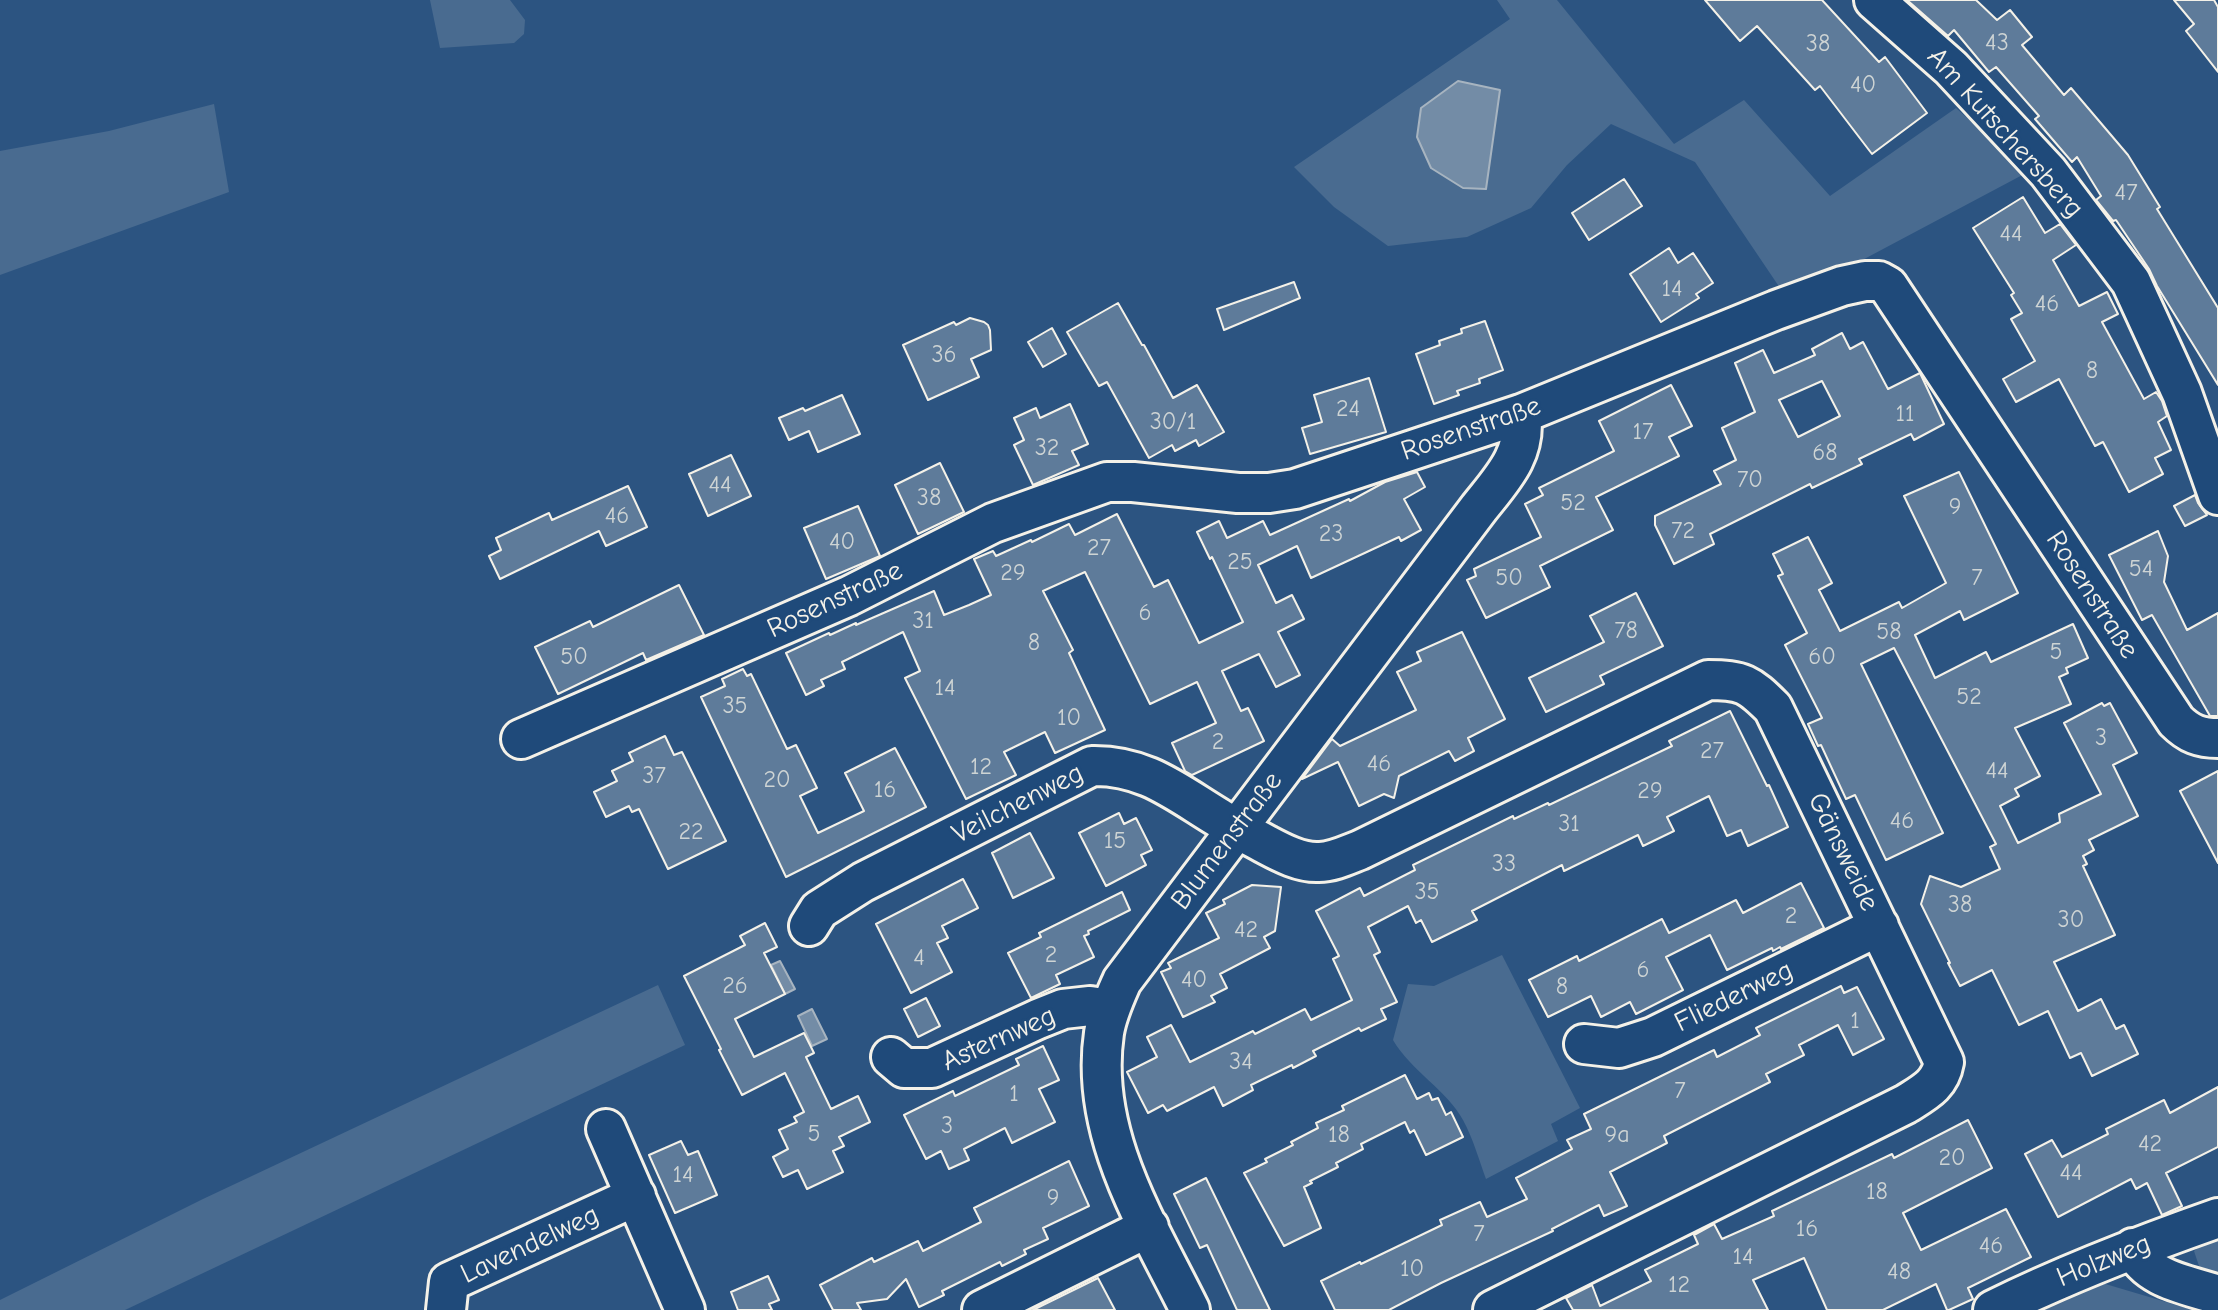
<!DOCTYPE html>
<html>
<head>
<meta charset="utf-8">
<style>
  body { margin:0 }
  canvas { display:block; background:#2c5481 }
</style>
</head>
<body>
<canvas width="2218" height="1310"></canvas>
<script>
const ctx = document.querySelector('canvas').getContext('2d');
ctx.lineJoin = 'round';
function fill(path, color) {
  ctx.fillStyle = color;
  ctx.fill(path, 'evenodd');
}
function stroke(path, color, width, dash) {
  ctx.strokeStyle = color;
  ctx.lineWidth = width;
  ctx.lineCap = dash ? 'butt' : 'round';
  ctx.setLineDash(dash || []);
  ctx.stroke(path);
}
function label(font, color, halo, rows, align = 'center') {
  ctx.font = font + ' "Comic Neue",sans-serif';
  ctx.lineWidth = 6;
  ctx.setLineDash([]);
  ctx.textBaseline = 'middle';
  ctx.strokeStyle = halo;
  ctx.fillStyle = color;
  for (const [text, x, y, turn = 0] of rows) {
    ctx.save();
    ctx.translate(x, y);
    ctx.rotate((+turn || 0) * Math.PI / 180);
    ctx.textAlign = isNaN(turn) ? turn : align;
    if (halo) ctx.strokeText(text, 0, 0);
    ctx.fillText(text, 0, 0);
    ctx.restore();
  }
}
fill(new Path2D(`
  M430 0H510L525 20 524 34 514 43 440 48Z
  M1497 0H1557L1674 144 1744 100 1830 196 1956 108 2028 172 1804 291 1780 288 1695 162 1611 124 1567 165 1531 208 1467 237 1388 246 1334 207 1294 167 1510 19Z
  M214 104 229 192 0 275V151L109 131Z
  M1502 955 1580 1108 1551 1124 1558 1141 1486 1179C1479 1160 1473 1138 1463 1120 1447 1090 1411 1071 1393 1040L1408 984 1434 986Z
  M658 985 685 1045 125 1310H0V1300L203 1199Z
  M2218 1231V1273L2200 1269 2194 1251Z
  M2102 1283 2193 1310H1994L2088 1285Z`), '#496b90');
const water = new Path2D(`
  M1458 81 1500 90 1486 189 1463 188 1431 168 1417 137 1421 108Z
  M780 961 795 989 785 994 771 965Z
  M812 1009 827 1039 812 1046 798 1016Z`);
fill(water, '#738ca6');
stroke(water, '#a7b4c0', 2);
const building = new Path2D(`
  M1705 0H1822L1879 62 1885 57 1927 113 1872 154 1820 86 1815 90 1757 26 1740 41Z
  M1907 0H1976L1997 20 2010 10 2032 37 2022 45 2064 95 2071 88 2128 155 2160 207 2157 209 2218 308V385L2157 286 2149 269 2116 220 2113 221 2096 200 2101 196 2077 157 2072 162 2035 119 2039 116 1996 67 1989 72 1954 30 1948 36Z
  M2174 0H2214L2218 7V72L2186 31 2194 24Z
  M1624 179 1642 206 1589 240 1572 213Z
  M2023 197 2045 233 2060 224 2076 245 2053 260 2079 306 2107 292 2118 314 2102 322 2144 399 2156 392 2162 401 2167 416 2158 422 2171 450 2155 458 2163 474 2129 492 2103 442 2095 446 2059 379 2016 402 2003 379 2035 361 2011 319 2022 313 2011 295 2014 293 1973 228Z
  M1669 248 1678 263 1693 253 1713 283 1696 294 1699 298 1661 322 1630 274Z
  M1294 282 1300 298 1224 330 1217 309Z
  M1118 303 1142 345H1144L1173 398 1197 385 1224 432 1199 446 1196 440 1175 451 1172 445 1149 458 1107 382 1099 386 1067 332Z
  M970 318 984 322 988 325 990 330 991 350 971 359 979 377 928 400 903 345 954 322 956 325Z
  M1485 321 1503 370 1479 379 1480 383 1457 391 1459 395 1434 404 1416 354 1440 345 1439 341 1462 333 1461 329Z
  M1052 328 1066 354 1043 367 1028 342Z
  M1842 333 1850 349 1863 342 1888 389 1920 373 1944 424 1914 440 1911 434 1859 459 1862 464 1812 488 1810 484 1710 534 1714 544 1674 564 1655 525V516L1721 484 1714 471 1736 460 1722 428 1755 412 1735 363 1763 350 1774 373 1815 355 1812 349ZM1822 381 1840 416 1798 437 1779 400Z
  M1369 378 1386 432 1310 454 1302 428 1322 422 1314 395Z
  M1671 385 1692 426 1669 437 1679 456 1596 497 1613 530 1540 566 1550 587 1486 618 1467 580 1476 576 1474 569 1541 537 1525 504 1543 495 1539 488 1614 451 1599 421Z
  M842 395 860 434 818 452 809 431 789 440 779 418 803 408 805 411Z
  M1070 404 1088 444 1072 451 1079 465 1033 485 1014 445 1024 440 1014 418 1036 408 1040 418Z
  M731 455 751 496 708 516 689 474Z
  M940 463 964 512 918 534 895 485Z
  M1417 472 1425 487 1404 499 1421 530 1401 541 1399 537 1311 578 1297 546 1258 565 1276 603 1292 595 1304 619 1278 632 1300 675 1276 687 1259 654 1222 671 1241 711 1248 708 1264 741 1192 775 1185 771 1172 743 1216 723 1197 682 1150 704 1085 572 1043 591 1073 650 1069 653 1105 730 1055 753 1045 732 1004 752 1016 775 966 799 905 678 920 671 903 632 842 662 845 669 821 680 824 686 806 695 786 653 829 633 830 635 856 623V625L934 591 944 615 969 605 991 595 974 559 993 551 996 556 1031 540 1032 542 1069 524 1075 535 1117 514 1154 587 1168 580 1199 643 1243 622 1212 557 1210 559 1197 532 1219 521 1227 538 1263 521 1270 535 1349 499 1350 501 1385 482Z
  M1959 472 2018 593 1964 620 1960 611 1915 635 1935 678 1986 652 1991 662 2073 624 2088 658 2066 668 2068 673 2059 677 2071 704 2015 728 2040 776 2015 789 2019 796 2000 806 2018 843 2060 822 2059 814 2101 794 2064 723 2102 703 2104 706 2110 703 2137 753 2113 765 2138 816 2089 840 2094 850 2083 856 2087 864 2083 866 2115 935 2054 962 2078 1011 2101 999 2116 1029 2124 1025 2138 1054 2092 1076 2081 1053 2070 1058 2048 1011 2019 1025 1992 970 1960 986 1948 963H1950L1921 904 1930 876 1961 887 2000 869 1990 847 1996 844 1894 648 1861 664 1943 833 1886 860 1855 795 1846 799 1821 745 1818 746 1808 724 1822 718 1785 645 1807 633 1778 576 1783 574 1773 554 1808 537 1832 583 1819 590 1840 631 1899 602 1902 608 1946 583 1904 496Z
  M628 486 647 527 606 546 599 531 500 579 489 556 501 550 496 538 549 513 552 520Z
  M2195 495 2198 503 2207 515 2185 526 2174 506Z
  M858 506 880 556 826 579 804 528Z
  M2158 531 2168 556 2164 582 2187 630 2218 613V716H2210L2152 615 2142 620 2109 555Z
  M679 585 704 635 646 660 643 653 558 694 535 647 590 621 593 627Z
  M1636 593 1663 646 1600 676 1604 684 1546 712 1529 678 1604 642 1590 616Z
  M1462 632 1505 719 1468 738 1474 751 1455 761 1449 751 1399 776 1394 798 1384 794 1359 806 1338 762 1302 779 1332 739 1340 746 1416 710 1397 672 1421 661 1417 652Z
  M743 669 747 676 751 674 787 749 796 745 817 788 800 796 818 833 864 811 845 773 895 748 926 807 786 877 701 697 725 686 722 679Z
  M1730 711 1767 786 1769 785 1788 827 1748 846 1741 830 1727 836 1709 796 1667 817 1674 831 1643 846 1638 835 1564 871 1562 865 1472 911 1477 920 1432 942 1421 920 1416 923 1408 906 1368 927 1380 952 1374 955 1397 1002 1381 1009 1386 1019 1361 1031 1359 1028 1313 1051 1316 1056 1293 1068 1292 1065 1251 1085 1253 1090 1223 1106 1214 1087 1167 1111 1163 1105 1148 1113 1127 1072 1157 1057 1147 1037 1171 1025 1190 1062 1253 1031 1255 1034 1305 1009 1311 1020 1352 1000 1333 959 1339 956 1316 911 1360 888 1364 896 1415 870 1413 865 1513 816 1514 819 1548 803 1549 805 1672 746 1669 741Z
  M665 736 674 755 682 752 726 841 668 869 639 809 632 812 629 806 606 817 594 792 617 781 612 771 633 761 629 753Z
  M2218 771V863L2180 791Z
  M1119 813 1124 824 1136 818 1152 850 1141 855 1146 865 1106 886 1079 833Z
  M1030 833 1054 878 1013 898 992 853Z
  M963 879 978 908 942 926 948 938 937 943 952 972 911 993 876 924Z
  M1801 883 1824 928 1781 949 1780 947 1773 951 1772 948 1727 970 1710 935 1666 957 1683 990 1636 1014 1630 1002 1601 1017 1591 996 1548 1017 1529 980 1577 956 1579 961 1662 919 1669 933 1736 900 1743 913Z
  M1252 885 1281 887 1275 931 1264 937 1270 948 1220 974 1227 988 1211 996 1215 1002 1183 1017 1161 972 1171 968 1168 963 1219 938 1206 913 1225 904 1223 900Z
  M1122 892 1130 910 1088 931 1089 934 1084 936 1094 957 1056 975 1060 984 1031 998 1008 953 1041 937 1039 933Z
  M765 923 777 947 764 953 785 994 735 1019 754 1057 804 1033 814 1053 806 1057 831 1109 858 1096 870 1122 839 1137 844 1146 833 1151 843 1172 807 1189 798 1170 783 1177 773 1157 788 1149 779 1130 797 1122 794 1117 804 1112 785 1073 742 1095 719 1050 721 1049 684 976 745 945 740 936Z
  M1841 986 1844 993 1857 987 1884 1039 1853 1055 1838 1025 1799 1045 1804 1055 1766 1074 1770 1082 1664 1136 1667 1143 1610 1172 1627 1206 1604 1216 1599 1205 1552 1229 1553 1231 1441 1283 1389 1310H1335L1321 1281 1360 1262 1361 1264 1442 1225 1440 1220 1480 1202 1487 1217 1527 1199 1516 1178 1572 1149 1567 1140 1591 1129 1584 1114 1714 1050 1717 1057 1760 1035 1756 1028Z
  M926 998 940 1026 918 1037 904 1009Z
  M1043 1046 1059 1080 1039 1089 1055 1122 1012 1143 1005 1128 964 1149 969 1160 949 1169 941 1151 926 1159 904 1115 953 1091 955 1096 1019 1065 1016 1059Z
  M1405 1075 1417 1099 1429 1093 1432 1100 1438 1098 1446 1115 1451 1112 1463 1137 1426 1155 1414 1130 1410 1133 1405 1122 1361 1144 1363 1149 1336 1163 1338 1167 1310 1181 1312 1183 1304 1187 1321 1228 1284 1246 1244 1173 1267 1162 1265 1159 1293 1145 1291 1142 1318 1128 1316 1123 1344 1110 1342 1106Z
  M2218 1087V1147L2166 1173 2182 1206 2162 1215 2147 1183 2136 1189 2131 1179 2058 1217 2025 1154 2052 1140 2062 1157 2108 1134 2106 1129 2164 1100 2170 1113Z
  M1968 1120 1992 1168 1903 1213 1921 1250 2006 1209 2031 1257 1968 1288 1973 1299 1949 1310H1947L1936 1284 1883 1310H1827L1804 1258 1753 1280 1768 1310H1573L1566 1298 1592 1285 1600 1306 1651 1281 1645 1270 1698 1244 1694 1235 1714 1224 1722 1239 1774 1216 1772 1211 1892 1154 1894 1158Z
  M681 1141 688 1155 698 1151 717 1195 675 1213 649 1155Z
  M1069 1161 1089 1206 1043 1228 1048 1239 1024 1250 1026 1254 1002 1266 1000 1262 942 1291 944 1295 919 1307 906 1279 887 1299 857 1303 861 1310H833L820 1285 872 1258 874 1262 918 1241 923 1251 981 1222 974 1208Z
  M1206 1178 1270 1310H1237L1207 1245 1200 1248 1174 1194Z
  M768 1276 779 1300 769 1304 772 1310H738L731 1292Z
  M1098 1278 1115 1310H1033Z`);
fill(building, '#5e7b9a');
stroke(building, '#f4f1e8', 2);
const minor = new Path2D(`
  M1874 0 1951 68 2048 172 2131 282 2182 393 2218 495
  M521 739 849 596 993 523 1107 482H1133L1238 493H1269L1295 489 1521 414 1776 310 1842 286 1865 281H1879L1888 286 2176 721C2189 734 2200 738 2218 738
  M809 926 819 910 863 882 1092 766C1145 765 1176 792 1219 818 1234 828 1251 836 1267 845 1282 853 1301 863 1319 862 1333 862 1347 855 1360 850L1708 680C1743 680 1749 684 1773 708L1944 1062C1940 1085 1925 1092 1906 1104L1493 1310
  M1584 1044 1619 1048 1653 1037 1879 926
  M891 1057 904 1068H932L1038 1019 1063 1009 1090 1006 1110 1009
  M606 1129 685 1310
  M2133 1248C2148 1280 2186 1284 2218 1295
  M446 1310 449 1282 636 1196
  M982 1310 1149 1227
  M1190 1310C1147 1223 1089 1134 1104 1033 1107 1014 1115 997 1122 981L1479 508C1502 479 1527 454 1521 414
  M1993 1310C2066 1274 2141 1245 2218 1218`);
stroke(minor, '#f4f1e8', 44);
stroke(minor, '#1f4a7a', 38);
label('24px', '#ced4d4', null, [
  ["43",1997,43],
  ["38",1818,44],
  ["40",1863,85],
  ["47",2126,193],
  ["44",2011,234],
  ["14",1672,289],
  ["46",2047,304],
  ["36",944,355],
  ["8",2092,371],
  ["24",1348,409],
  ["11",1905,414],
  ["30/1",1173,422],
  ["17",1643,432],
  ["32",1047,448],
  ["68",1825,453],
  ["70",1750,480],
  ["44",720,485],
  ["38",929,498],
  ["52",1573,503],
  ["9",1955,507],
  ["46",617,516],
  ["72",1683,531],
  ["23",1331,534],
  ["40",842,542],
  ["27",1099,548],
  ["25",1240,562],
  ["54",2141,569],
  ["29",1013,573],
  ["50",1509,578],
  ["7",1977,578],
  ["6",1145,613],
  ["31",923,621],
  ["78",1626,631],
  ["58",1889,632],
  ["8",1034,643],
  ["5",2056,652],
  ["50",574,657],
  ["60",1822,657],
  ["14",945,688],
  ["52",1969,697],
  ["35",735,706],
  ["10",1069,718],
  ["3",2101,738],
  ["2",1218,742],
  ["27",1712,751],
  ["46",1379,764],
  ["12",981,767],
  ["44",1997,771],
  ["37",654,776],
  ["20",777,780],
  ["16",885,790],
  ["29",1650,791],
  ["46",1902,821],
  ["31",1569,824],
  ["22",691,832],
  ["15",1115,841],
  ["33",1504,864],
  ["35",1427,892],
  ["38",1960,905],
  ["2",1791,916],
  ["30",2071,920],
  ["42",1246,930],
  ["2",1051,955],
  ["4",919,958],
  ["6",1643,970],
  ["40",1194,980],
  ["26",735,986],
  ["8",1562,987],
  ["1",1855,1021],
  ["34",1241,1062],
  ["7",1680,1091],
  ["1",1014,1094],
  ["3",947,1126],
  ["5",814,1134],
  ["18",1339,1135],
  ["9a",1617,1135],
  ["42",2150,1144],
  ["20",1952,1158],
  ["44",2071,1173],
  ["14",683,1175],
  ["18",1877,1192],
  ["9",1053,1198],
  ["16",1807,1229],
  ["7",1479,1234],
  ["46",1991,1246],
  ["14",1743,1257],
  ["10",1412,1269],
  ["48",1899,1272],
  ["12",1679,1285]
]);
label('28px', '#f4f1e8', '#1f4a7a', [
  ["Am Kutschersberg",2005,133,48],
  ["Rosenstraße",1471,429,-19],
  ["Rosenstraße",2092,595,57],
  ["Rosenstraße",835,600,-25],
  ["Veilchenweg",1018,804,-27],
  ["Blumenstraße",1227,841,-53],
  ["Gänsweide",1843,852,64],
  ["Fliederweg",1734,997,-26],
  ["Asternweg",999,1039,-24],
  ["Lavendelweg",530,1245,-25],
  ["Holzweg",2104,1261,-22]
]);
</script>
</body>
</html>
